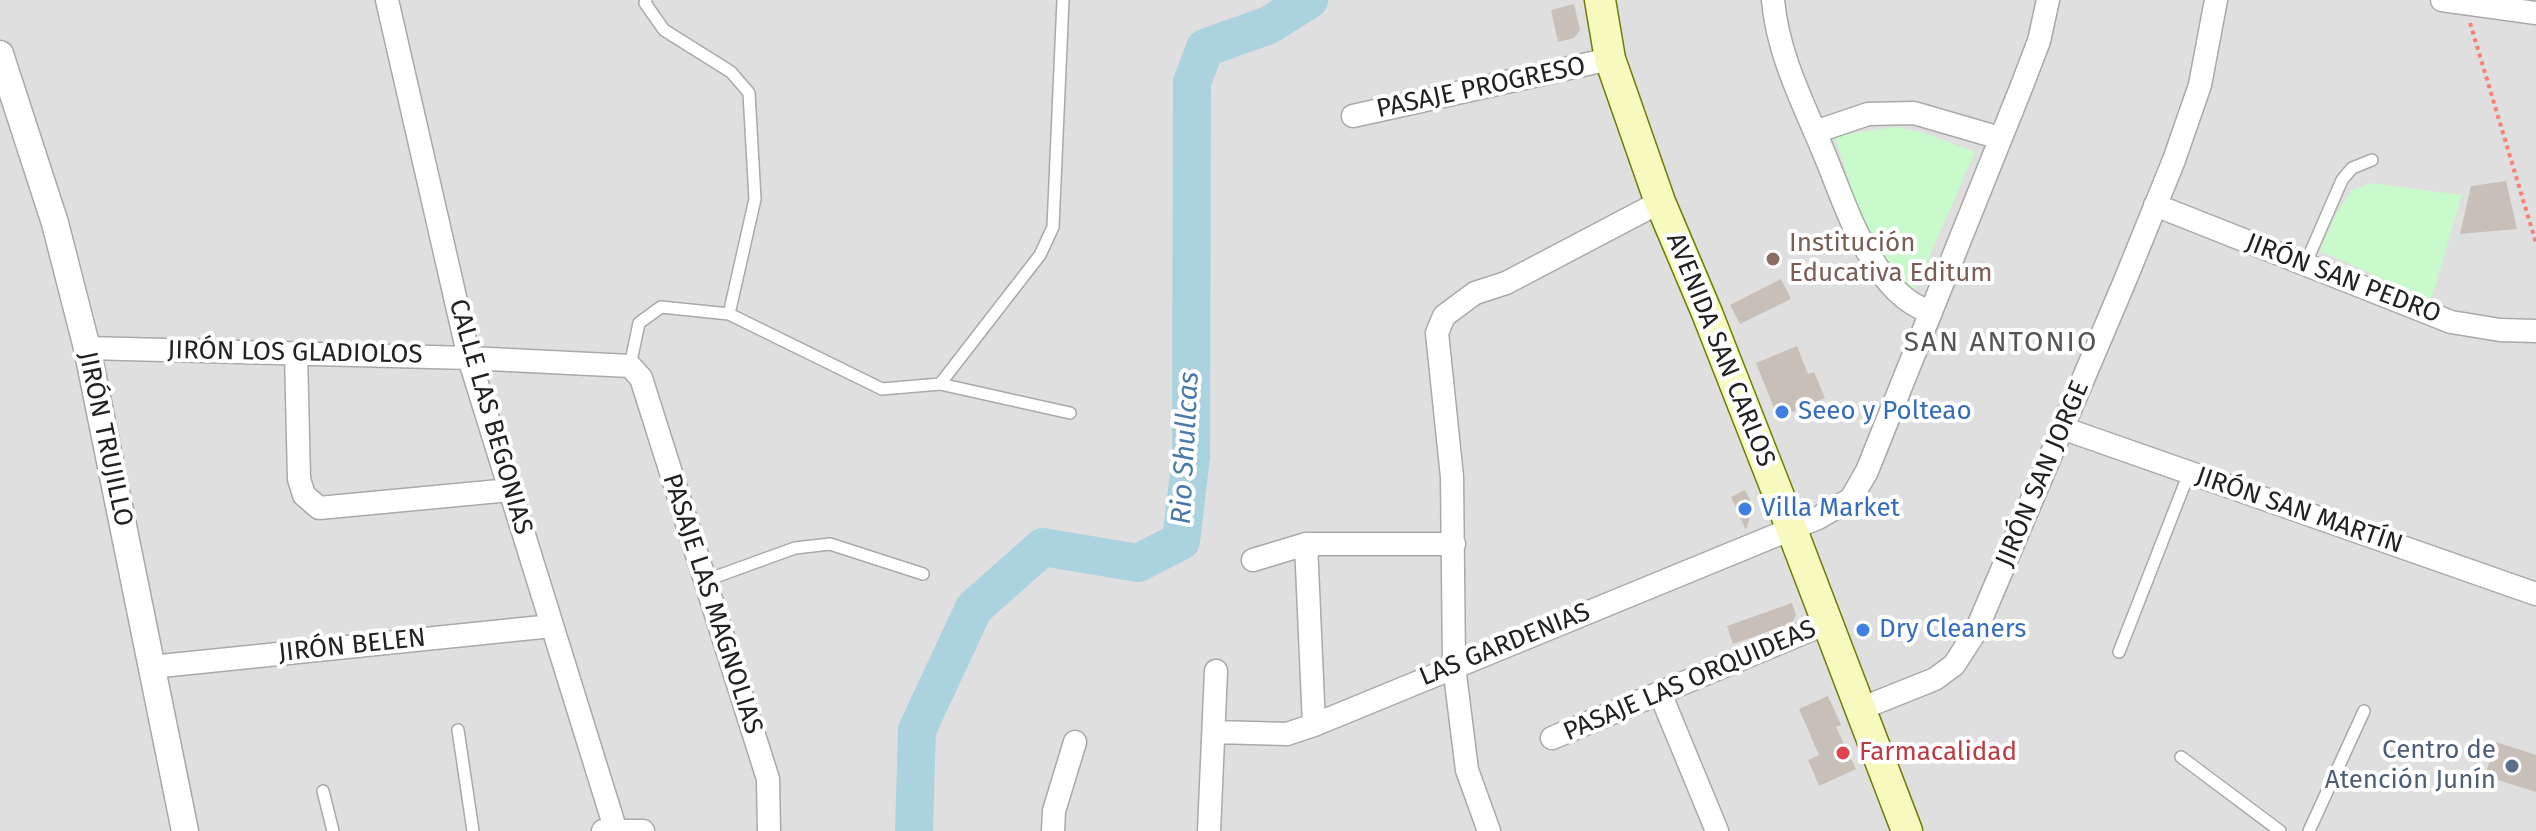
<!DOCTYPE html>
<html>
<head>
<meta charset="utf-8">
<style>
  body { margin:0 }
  canvas { display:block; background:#f2efe9 }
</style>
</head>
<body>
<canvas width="2536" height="831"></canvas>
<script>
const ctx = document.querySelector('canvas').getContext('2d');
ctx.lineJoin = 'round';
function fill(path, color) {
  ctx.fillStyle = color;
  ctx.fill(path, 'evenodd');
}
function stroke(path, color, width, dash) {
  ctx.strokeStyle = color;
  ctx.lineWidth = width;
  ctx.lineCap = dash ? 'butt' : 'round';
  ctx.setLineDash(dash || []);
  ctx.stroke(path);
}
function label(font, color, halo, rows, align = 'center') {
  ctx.font = font + ' "Fira Sans",sans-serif';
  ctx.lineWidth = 8;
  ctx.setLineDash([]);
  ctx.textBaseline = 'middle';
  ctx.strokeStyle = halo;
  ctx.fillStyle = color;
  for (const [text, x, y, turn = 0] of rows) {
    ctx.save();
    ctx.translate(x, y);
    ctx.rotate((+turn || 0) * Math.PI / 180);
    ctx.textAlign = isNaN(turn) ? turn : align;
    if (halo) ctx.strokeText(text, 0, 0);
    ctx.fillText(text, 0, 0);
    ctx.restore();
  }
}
fill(new Path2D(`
  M0 0H2536V831H0Z`), '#e0dfdf');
fill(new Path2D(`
  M1895 127 1921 132 1975 152 1911 299 1862 223 1835 136Z
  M2371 183 2462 195 2431 300 2320 251 2336 214 2352 190Z`), '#c8facc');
stroke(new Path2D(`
  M914 831 917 730 974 608 1043 547 1138 563 1181 541 1191 457 1192 82 1205 48 1269 25 1309 0`), '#aad3df', 38);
fill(new Path2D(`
  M1574 4 1580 30 1574 38 1558 42 1551 10Z
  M2506 181 2517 229 2460 234 2471 186Z
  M1781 279 1791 299 1740 324 1730 305Z
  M1797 346 1808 374 1814 372 1825 398 1778 418 1756 363Z
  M1745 490 1753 506 1746 530 1731 497Z
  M1792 603 1796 615 1792 623 1733 644 1727 626Z
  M1828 696 1841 725 1836 727 1856 769 1819 786 1808 760 1819 755 1799 709Z
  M2496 742 2536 755V792L2485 776Z`), '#c7bfb8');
const service = new Path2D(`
  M646 0 645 3 664 30 731 72 749 93 755 199 729 314
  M2305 265 2342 180 2352 168 2372 160
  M630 366 639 323 661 307 729 314 882 389 940 384 1070 413
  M940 384 1040 255 1053 227 1063 0
  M704 581 795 548 830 544 923 574
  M2119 652 2189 473
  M458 730 473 831
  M2181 757 2280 831
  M323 791 333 831
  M2309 831 2364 711`);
const minor = new Path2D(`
  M387 0 469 358 616 831
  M1773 0C1778 57 1805 106 1826 158 1840 192 1852 229 1872 259 1887 283 1904 303 1930 312
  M2442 0 2536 13
  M1353 116 1610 59
  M1815 132 1868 114 1914 113 2000 138
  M2155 205 2451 322 2500 330 2536 331
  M87 348 469 358 630 366 641 378 768 779 769 831
  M296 353 299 479 304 495 319 508 510 490
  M2062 428 2536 594
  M1306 544 1314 725
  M1253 560 1306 544H1454
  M151 667 552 626
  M1660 693 1717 831
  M1860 709 1935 679 1954 665 1976 631 2124 283 2174 160 2200 85 2216 0
  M1215 732 1287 734 1314 725 1818 518 1851 499 1867 471 2021 88 2039 41 2048 0
  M1552 738 1827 623
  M603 831H643
  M1053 831 1054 811 1075 742
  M1209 831 1216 671
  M1489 831 1467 770 1454 666 1452 477 1437 333 1444 316 1475 293 1506 283 1660 202`);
const tertiary = new Path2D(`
  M0 54 55 223 87 348 185 831`);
const secondary = new Path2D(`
  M1600 0 1610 59 1660 202 1707 313 1782 504 1907 831`);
stroke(service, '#a9a9a9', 14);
stroke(minor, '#a9a9a9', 25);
stroke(tertiary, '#a9a9a9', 29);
stroke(secondary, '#707d05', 33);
stroke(new Path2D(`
  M2470 23 2536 243`), '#fa8072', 4, [4, 4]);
stroke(service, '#fff', 11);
stroke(minor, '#fff', 22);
stroke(tertiary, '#fff', 26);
stroke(secondary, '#f7fabf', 30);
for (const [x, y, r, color] of [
  [1773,259,8,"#8d6e63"],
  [1782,412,8,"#3f7fe0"],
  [1745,509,8,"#3f7fe0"],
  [1863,630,8,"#3f7fe0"],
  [1843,753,8,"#e0444e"],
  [2512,766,8,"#5c6f8a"]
]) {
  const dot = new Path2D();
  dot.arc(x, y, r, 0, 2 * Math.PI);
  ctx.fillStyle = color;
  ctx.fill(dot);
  stroke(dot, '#fff', 3);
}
label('26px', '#222', '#fff', [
  ["PASAJE PROGRESO",1481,88,-12],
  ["JIRÓN SAN PEDRO",2343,279,21],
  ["AVENIDA SAN CARLOS",1720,350,68],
  ["JIRÓN LOS GLADIOLOS",295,353,1],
  ["CALLE LAS BEGONIAS",490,417,74],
  ["JIRÓN TRUJILLO",105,439,78],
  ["JIRÓN SAN JORGE",2043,474,-67],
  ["JIRÓN SAN MARTÍN",2299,511,19],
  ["PASAJE LAS MAGNOLIAS",712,604,72],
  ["LAS GARDENIAS",1505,645,-22],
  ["JIRÓN BELEN",352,646,-6],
  ["PASAJE LAS ORQUIDEAS",1690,681,-23]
]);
label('26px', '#785e54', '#fff', [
  ["Institución",1789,244],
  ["Educativa Editum",1789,274]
], 'left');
label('26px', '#366cbe', '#fff', [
  ["Seeo y Polteao",1798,412],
  ["Villa Market",1761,509],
  ["Dry Cleaners",1879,630]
], 'left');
label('26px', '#4e5e75', '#fff', [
  ["Centro de",2496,751],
  ["Atención Junín",2496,781]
], 'right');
label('26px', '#be3a42', '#fff', [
  ["Farmacalidad",1859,753]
], 'left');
ctx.letterSpacing = '2px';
label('28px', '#555', '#fff', [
  ["SAN ANTONIO",2001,343]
]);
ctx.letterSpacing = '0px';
label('italic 28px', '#4a7aab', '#fff', [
  ["Rio Shullcas",1186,448,-87]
]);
</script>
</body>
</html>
